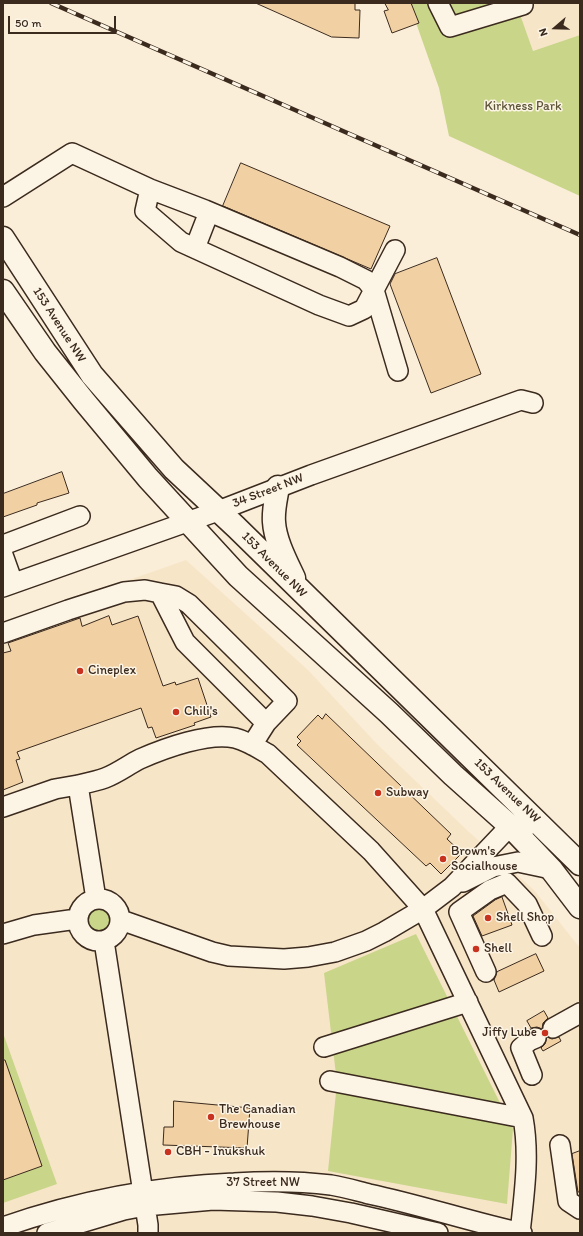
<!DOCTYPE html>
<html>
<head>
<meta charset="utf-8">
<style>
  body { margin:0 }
  #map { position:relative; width:583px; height:1236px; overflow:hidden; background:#faeed8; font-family:Itim,sans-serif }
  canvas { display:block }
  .frame { position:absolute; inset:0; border:4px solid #3b2a1e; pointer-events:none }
  .north { position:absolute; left:535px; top:8px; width:40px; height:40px; -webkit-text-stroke:3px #fcf5e5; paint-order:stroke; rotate:250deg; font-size:11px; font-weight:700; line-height:16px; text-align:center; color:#3b2a1e }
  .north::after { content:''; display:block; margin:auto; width:14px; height:18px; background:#3b2a1e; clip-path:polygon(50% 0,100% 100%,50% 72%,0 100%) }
  .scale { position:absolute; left:8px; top:16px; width:108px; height:18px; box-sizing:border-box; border:2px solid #3b2a1e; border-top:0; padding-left:5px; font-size:12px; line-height:14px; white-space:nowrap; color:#3b2a1e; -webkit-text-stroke:3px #fcf5e5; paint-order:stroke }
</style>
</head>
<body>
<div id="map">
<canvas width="583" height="1236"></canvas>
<div class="frame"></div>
<div class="north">N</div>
<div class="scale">50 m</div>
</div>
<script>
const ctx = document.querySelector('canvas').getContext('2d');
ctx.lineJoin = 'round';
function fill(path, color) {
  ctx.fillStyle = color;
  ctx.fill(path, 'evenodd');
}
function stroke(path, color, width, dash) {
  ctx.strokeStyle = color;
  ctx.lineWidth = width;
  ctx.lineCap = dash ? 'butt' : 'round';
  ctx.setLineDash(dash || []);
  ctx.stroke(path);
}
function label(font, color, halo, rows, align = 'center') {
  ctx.font = font + ' Itim,sans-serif';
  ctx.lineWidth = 3;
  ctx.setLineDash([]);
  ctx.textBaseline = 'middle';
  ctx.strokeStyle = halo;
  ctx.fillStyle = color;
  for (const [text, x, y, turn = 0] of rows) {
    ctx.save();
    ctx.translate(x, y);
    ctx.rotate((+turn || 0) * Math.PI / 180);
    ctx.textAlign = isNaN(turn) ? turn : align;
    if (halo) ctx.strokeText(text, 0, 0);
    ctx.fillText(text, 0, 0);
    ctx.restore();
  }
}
fill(new Path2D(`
  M516 3H580V35L533 51Z
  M186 560 308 670 377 744 469 832 534 890 580 948V1233H3V624Z`), '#f7e5c8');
fill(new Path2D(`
  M409 3H516L533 51 580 35V196L449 136 439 88Z
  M88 921a13 13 0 1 1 26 0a13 13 0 1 1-26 0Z
  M416 934 513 1129 507 1204 328 1171 337 1083 324 973Z
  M3 1033 57 1184 3 1203Z`), '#c9d589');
const building = new Path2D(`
  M256 3H355V10H360L359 38 332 37Z
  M385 3H411L419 23 392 33 384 11 388 10Z
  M241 163 390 226 371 269 223 206Z
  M437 258 481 374 431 393 390 284 395 274Z
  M62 472 69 493 37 503V505L3 517V494Z
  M109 616 112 625 138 616 163 686 175 682 176 685 198 678 211 717 194 723 195 725 156 738 152 727 148 728 141 708 17 752 20 759 16 760 23 782 3 790V653L11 651 8 643 80 618 82 626Z
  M326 714 451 834 447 839 462 853 441 874 430 863 426 866 297 745 301 741 297 737 318 715 322 719Z
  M502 897 512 925 482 936 473 916 495 900Z
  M536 954 544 971 499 992 494 980 497 972Z
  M544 1011 548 1018 543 1023 542 1029 537 1027 531 1028 527 1021Z
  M547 1037 552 1039 559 1037 561 1041 543 1051 541 1048 545 1044Z
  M3 1060H5L42 1166 3 1180Z
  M174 1101 250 1108 247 1148 163 1145 164 1127H173Z
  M580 1151V1192H578L572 1154Z`);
fill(building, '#f1d1a3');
stroke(building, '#3b2a1e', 1);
const minor = new Path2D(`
  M438 3 450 27 523 5 522 3
  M150 189 145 211 181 242 319 305 349 316 364 309 395 250
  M3 197 72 153 150 189 205 210 340 267 366 280 374 290 398 371
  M195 248 209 212
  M3 545 80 516
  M3 555 13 583
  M3 587 218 511 311 475 521 400 533 403
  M3 633 68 610 124 592 145 590 160 593
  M252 745 266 723 287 701 189 604 176 596 160 593 185 642 266 723
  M3 807 55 789 78 785
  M463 882 493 867 518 862 551 869
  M78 920a21 21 0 1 1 42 0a21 21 0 1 1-42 0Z
  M96 899 78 785C87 783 97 781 105 778 118 773 128 765 140 759 165 748 209 732 235 738 247 741 258 748 268 754L371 851 423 909 523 1118C530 1156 524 1195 520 1233
  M121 920 212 952 229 956 284 959 308 957 335 952 366 941 384 932 423 909 452 887 510 826 524 830
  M3 934 34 925 77 919
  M104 941 148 1225V1233
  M486 972 459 912 490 890 507 883 527 904 542 936
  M553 1028 580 1013
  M324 1047 468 1002
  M532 1075 521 1048 529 1041 536 1038
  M330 1081 523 1118
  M560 1145 568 1201 580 1209
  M3 1227C78 1201 155 1186 234 1183 266 1181 299 1181 331 1185 344 1187 357 1191 369 1194 421 1205 471 1222 522 1233
  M47 1233 124 1210 145 1206 213 1200 277 1202 312 1206 351 1213 438 1233`);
const major = new Path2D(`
  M3 238 92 375 174 469 236 527 580 864
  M3 291 45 352 84 401 148 478 238 576 389 713 453 775 510 826 551 869 580 907
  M278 487C276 499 273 510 274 522 275 540 286 561 294 578`);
stroke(minor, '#3b2a1e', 22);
stroke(major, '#3b2a1e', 25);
stroke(minor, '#fcf5e5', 19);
stroke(major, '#fcf5e5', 22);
const rail = new Path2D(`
  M51 3 580 235`);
stroke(rail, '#3b2a1e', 4.5);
stroke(rail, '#fcf5e5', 3, [9]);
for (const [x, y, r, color] of [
  [80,671,4,"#c8321e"],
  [176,712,4,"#c8321e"],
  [378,793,4,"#c8321e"],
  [443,859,4,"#c8321e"],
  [488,918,4,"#c8321e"],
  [476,949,4,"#c8321e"],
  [545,1033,4,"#c8321e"],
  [211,1117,4,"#c8321e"],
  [168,1152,4,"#c8321e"]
]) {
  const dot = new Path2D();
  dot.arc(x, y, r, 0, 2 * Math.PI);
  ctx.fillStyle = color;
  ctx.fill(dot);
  stroke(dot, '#fcf5e5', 1.5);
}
label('13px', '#5e5539', '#fcf5e5', [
  ["Kirkness Park",523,107]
]);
label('13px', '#3b2a1e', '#fcf5e5', [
  ["153 Avenue NW",59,325,57],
  ["34 Street NW",268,491,-21],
  ["153 Avenue NW",274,565,45],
  ["153 Avenue NW",507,791,44],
  ["37 Street NW",263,1183]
]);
label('13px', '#3b2a1e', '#fcf5e5', [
  ["Cineplex",88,671],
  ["Chili's",184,712],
  ["Subway",386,793],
  ["Brown's",451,852],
  ["Socialhouse",451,867],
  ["Shell Shop",496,918],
  ["Shell",484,949],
  ["Jiffy Lube",537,1033,"right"],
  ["The Canadian",219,1110],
  ["Brewhouse",219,1125],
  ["CBH - Inukshuk",176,1152]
], 'left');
</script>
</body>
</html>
